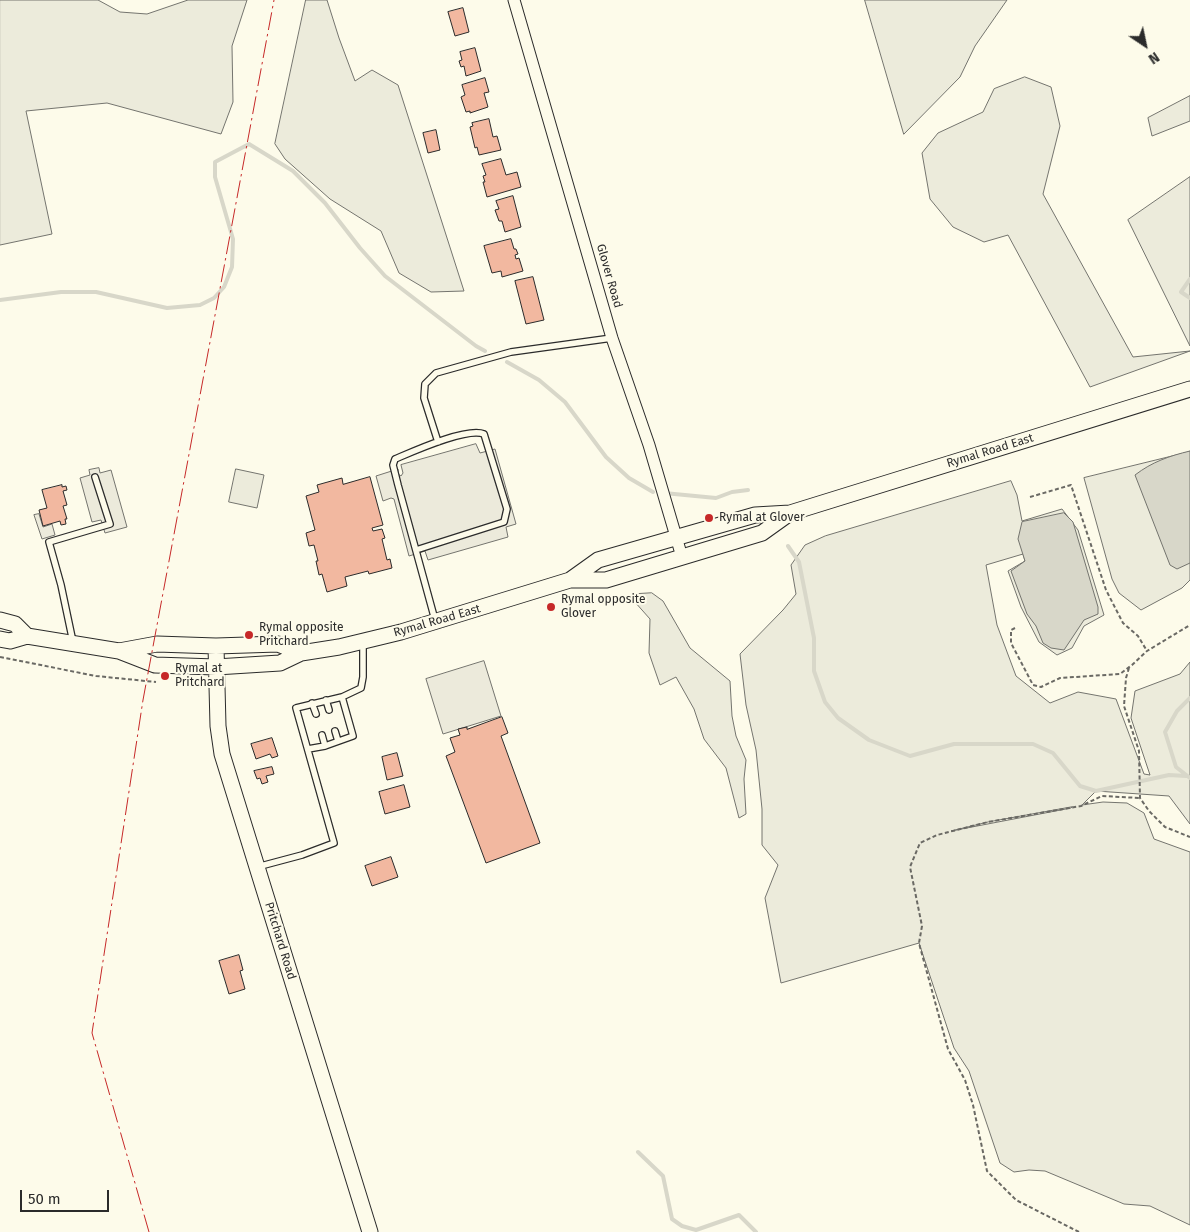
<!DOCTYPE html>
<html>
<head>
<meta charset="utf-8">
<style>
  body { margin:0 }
  #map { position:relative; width:1190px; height:1232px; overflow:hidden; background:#fdfbea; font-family:"Fira Sans",sans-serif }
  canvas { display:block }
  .north { position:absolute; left:1120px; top:20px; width:50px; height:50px; -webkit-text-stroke:4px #fdfbea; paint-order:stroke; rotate:146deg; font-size:14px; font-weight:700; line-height:20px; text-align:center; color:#2b2b2b }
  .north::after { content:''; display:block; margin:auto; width:18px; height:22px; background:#2b2b2b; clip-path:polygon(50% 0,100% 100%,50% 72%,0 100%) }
  .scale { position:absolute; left:20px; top:1190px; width:89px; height:22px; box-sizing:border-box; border:2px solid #2b2b2b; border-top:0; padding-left:6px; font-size:15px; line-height:18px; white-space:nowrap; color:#2b2b2b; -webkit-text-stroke:4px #fdfbea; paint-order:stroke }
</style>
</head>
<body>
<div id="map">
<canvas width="1190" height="1232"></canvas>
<div class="north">N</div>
<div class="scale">50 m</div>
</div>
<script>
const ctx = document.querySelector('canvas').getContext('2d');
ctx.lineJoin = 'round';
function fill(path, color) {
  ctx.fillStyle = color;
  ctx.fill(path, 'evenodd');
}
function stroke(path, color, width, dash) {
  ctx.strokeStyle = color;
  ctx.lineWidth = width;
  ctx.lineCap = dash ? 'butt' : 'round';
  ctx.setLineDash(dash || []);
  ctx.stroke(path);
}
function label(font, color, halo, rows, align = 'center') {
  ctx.font = font + ' "Fira Sans",sans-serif';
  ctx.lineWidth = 4;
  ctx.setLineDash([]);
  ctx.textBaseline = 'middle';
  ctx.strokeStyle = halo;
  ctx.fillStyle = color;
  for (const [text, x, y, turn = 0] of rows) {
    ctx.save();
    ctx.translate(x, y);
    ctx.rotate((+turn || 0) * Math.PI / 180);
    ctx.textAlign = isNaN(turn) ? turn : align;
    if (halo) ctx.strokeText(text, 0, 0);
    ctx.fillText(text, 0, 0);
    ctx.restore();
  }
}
const green = new Path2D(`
  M0 0H98L120 12 147 14 188 0H247L232 46 233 102 221 134 107 103 26 111 52 234 0 245Z
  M306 0H327L339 38 355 81 372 70 398 85 464 291 431 292 399 273 381 231 330 199 285 159 275 144Z
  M865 0H1007L975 46 960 77 904 134Z
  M1025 77 1051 87 1060 126 1043 194 1133 357 1190 351 1090 387 1008 235 984 242 953 227 930 199 922 153 938 133 983 112 994 89Z
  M1190 96V121L1152 136 1148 118Z
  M1190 177V346L1128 220Z
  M1190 452V580L1182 588 1141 610 1119 593 1112 579 1084 478Z
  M236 469 264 475 257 508 229 502Z
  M1011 481 1017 495 1022 521 1062 509 1078 530 1104 615 1084 626 1072 648 1057 655 1039 642 1021 607 1008 571 1025 561 1023 554 986 565 997 625 1016 676 1050 703 1078 692 1116 699 1144 774 1150 775 1131 718 1135 691 1180 674 1190 662V824L1169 796 1096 791 1082 805 1103 802 1127 803 1144 813 1154 839 1190 852V1225L1150 1206 1124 1204 1045 1171 1029 1170 1014 1172 1000 1163 969 1071 954 1048 919 943 781 983 765 898 778 865 762 845V809L756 750 746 705 740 654 783 610 796 594 791 565 805 545 825 536ZM1072 807 1071 808 951 831 988 822Z
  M652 593 663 601 690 648 730 681 732 716 736 736 746 760 744 779 746 814 739 818 726 768 704 739 694 709 676 677 660 685 649 653 650 619 634 601 637 594Z`);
fill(green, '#ecebdb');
stroke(green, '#74746e', 1);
const parking = new Path2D(`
  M476 444 480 453 495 449 516 524 506 527 508 537 428 560 425 551 409 556 394 499 391 498 383 501 376 476 398 469V474L401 476 403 473 401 465Z
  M99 468 100 473 111 470 127 527 105 533 101 520 92 522 80 478 90 475 89 470Z
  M39 514 43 527 52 524 55 535 42 539 34 515Z
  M484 661 501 716 443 734 426 679Z`);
fill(parking, '#eceadb');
stroke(parking, '#74746e', 1);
const water = new Path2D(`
  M1190 451V563L1177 569 1170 565 1135 475C1152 462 1169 456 1190 451Z
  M1064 513 1073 522 1098 607V614L1084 620 1064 650 1051 648 1043 643 1036 626 1027 614 1011 571 1025 561 1018 539 1022 522Z`);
fill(water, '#d8d7c9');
stroke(water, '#74746e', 1);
stroke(new Path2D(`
  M1190 279 1181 292 1190 298
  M0 300 61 292H96L167 308 200 305 214 298 224 287 232 267 233 239 215 177V162L249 144 293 171 325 203 360 248 385 276 476 346 485 351
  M507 362 539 380 565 402 606 457 629 478 653 492
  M664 493 716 498 732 492 748 490
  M788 546 799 562 814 638V671L825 702 838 718 869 740 910 756 954 744H1033L1053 753 1080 786 1096 791 1169 775 1186 776
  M1190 698 1177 711 1165 732 1176 767 1190 778
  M638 1152 663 1176 672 1219 682 1226 696 1230 739 1215 756 1232`), '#d8d7c9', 4);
const building = new Path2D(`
  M463 8 469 32 455 36 448 12Z
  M475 48 481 71 466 76 464 66 461 67 459 61 462 60 460 52Z
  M485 78 489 92 484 93 488 107 470 113V111L466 112 461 97 465 95 462 85Z
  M489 119 493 137 497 136 501 150 479 155 477 147 475 148 470 127 473 126 472 123Z
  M436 130 440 150 428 153 423 133Z
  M501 159 506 175 517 172 521 187 487 197 483 182H485L483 176 486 175 482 164Z
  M513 196 521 227 505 232 502 221H499L495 210 499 209 496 201Z
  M511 239 514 249H516L518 254 515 255 516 259 519 258 523 271 502 277 501 271 492 273 484 246Z
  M533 277 544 320 526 324 515 281Z
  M370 477 383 525 372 528 373 531 382 529 385 538 382 539 387 560 390 559 392 568 369 574 368 571 345 577 347 586 327 592 322 574 319 575 316 561H318L314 545 309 546 306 533 315 530 306 496 319 492 317 485 342 478 343 484Z
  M62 485V487L66 486 67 490 63 491 67 505 63 506 67 519H65L66 524 61 525 60 521 43 526 39 510 47 508 42 490Z
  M502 717 508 733 501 736 540 843 486 863 446 756 455 752 450 738 460 735 458 729 467 727V729Z
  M272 738 278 756 272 758 270 754 256 759 251 744Z
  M397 753 403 776 387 780 382 757Z
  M272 767 274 774 266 776 268 782 262 784 260 778 257 779 254 771Z
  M404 785 410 807 385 814 379 792Z
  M391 857 398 877 372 886 365 866Z
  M239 955 243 970 240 971 245 989 229 994 219 961Z`);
fill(building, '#f2b8a0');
stroke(building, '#2b2b2b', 1);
const service = new Path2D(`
  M438 442 424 398 425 384 436 373 511 352 612 338
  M416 550 504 522 507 509 484 434C467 427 414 451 395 459L393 465 398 485 435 620
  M73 642 61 585 49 542 110 524 95 477
  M342 697 361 688 363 677V642
  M326 700 329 710
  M312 703 316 714
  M335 731 338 741
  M322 735 325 746
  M257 867 302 855 334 843 296 708 342 697 353 736 325 746 308 749`);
const minor = new Path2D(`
  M514 0 612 338 649 445 682 557`);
const secondary = new Path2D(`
  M570 580 598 560 755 515 790 513 1190 389
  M0 620 15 624 27 636
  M0 639 10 641 27 636 119 651 155 665 216 667 280 663 301 653 339 647 401 632 570 580H606L762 533 790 513
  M216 646 218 726 222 754 370 1232
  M119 651 157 644 216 646 278 644 301 653`);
stroke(service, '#2b2b2b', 8);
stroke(minor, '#2b2b2b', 13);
stroke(secondary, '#2b2b2b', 17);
stroke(new Path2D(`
  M1030 497 1071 485 1106 590 1123 623 1138 636 1147 651
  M1015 628 1011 630V643L1033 685 1041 687 1060 678 1120 674 1132 665 1147 651 1190 625
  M0 657 96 676 156 682
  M1129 668 1126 678 1124 706 1139 751 1140 798 1149 811 1165 827 1190 837
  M1079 1232 1016 1200 987 1171 973 1105 965 1080 948 1049 920 947 919 943 922 926 910 867 920 843 937 835 988 822 1081 806 1102 796 1140 798`), '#6a6964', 2, [4, 2.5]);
stroke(service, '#fdfbea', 5.5);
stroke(minor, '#fdfbea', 11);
stroke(secondary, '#fdfbea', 15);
stroke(new Path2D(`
  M149 1232 92 1033 143 700 274 0`), '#c62828', 1, [18, 4, 2.5, 4]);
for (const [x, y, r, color] of [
  [709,518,5,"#c62828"],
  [551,607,5,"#c62828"],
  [249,635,5,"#c62828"],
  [165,676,5,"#c62828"]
]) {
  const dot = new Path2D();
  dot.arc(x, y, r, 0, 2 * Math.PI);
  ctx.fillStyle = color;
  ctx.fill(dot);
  stroke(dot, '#fdfbea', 2);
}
label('12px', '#2b2b2b', '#fdfbea', [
  ["Glover Road",609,276,74],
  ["Rymal Road East",990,451,-17],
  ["Rymal Road East",437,621,-16],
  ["Pritchard Road",280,941,73]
]);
label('12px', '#2b2b2b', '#fdfbea', [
  ["Rymal at Glover",719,518],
  ["Rymal opposite",561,600],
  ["Glover",561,614],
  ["Rymal opposite",259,628],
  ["Pritchard",259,642],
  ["Rymal at",175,669],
  ["Pritchard",175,683]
], 'left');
</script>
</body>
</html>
